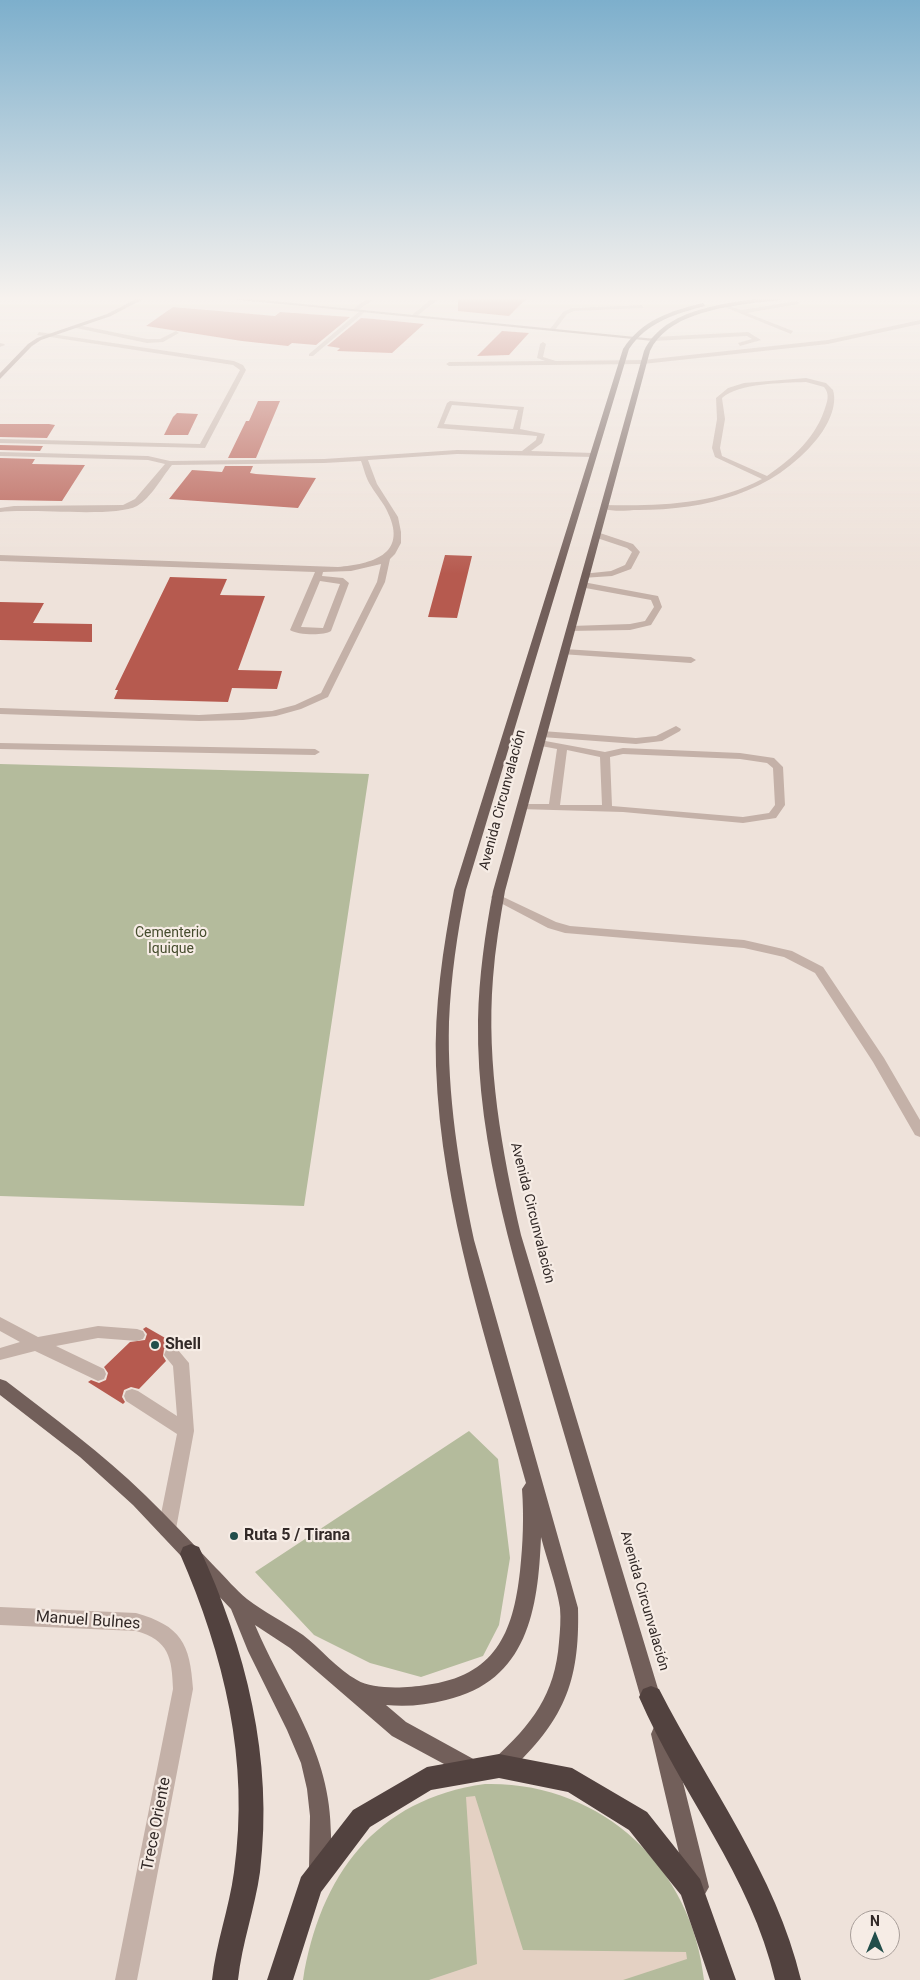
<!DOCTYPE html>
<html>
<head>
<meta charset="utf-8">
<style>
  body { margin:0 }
  #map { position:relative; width:920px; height:1980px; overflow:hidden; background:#eee2da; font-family:Roboto,sans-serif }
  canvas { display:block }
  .north { position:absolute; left:850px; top:1910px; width:50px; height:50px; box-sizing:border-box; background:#f6ece5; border:1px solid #a89e99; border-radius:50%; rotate:0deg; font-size:14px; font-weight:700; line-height:20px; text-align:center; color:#322927 }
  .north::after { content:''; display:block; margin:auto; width:18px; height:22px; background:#224e4b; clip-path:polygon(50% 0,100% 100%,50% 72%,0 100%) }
</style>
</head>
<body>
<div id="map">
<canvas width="920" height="1980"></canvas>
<div class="north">N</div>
</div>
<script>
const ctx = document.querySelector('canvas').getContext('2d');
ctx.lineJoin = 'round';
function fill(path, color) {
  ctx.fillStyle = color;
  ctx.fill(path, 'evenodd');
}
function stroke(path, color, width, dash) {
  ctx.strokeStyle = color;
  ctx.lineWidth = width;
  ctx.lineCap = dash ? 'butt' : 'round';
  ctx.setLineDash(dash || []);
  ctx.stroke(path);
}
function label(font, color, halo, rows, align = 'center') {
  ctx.font = font + ' Roboto,sans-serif';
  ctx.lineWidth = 4.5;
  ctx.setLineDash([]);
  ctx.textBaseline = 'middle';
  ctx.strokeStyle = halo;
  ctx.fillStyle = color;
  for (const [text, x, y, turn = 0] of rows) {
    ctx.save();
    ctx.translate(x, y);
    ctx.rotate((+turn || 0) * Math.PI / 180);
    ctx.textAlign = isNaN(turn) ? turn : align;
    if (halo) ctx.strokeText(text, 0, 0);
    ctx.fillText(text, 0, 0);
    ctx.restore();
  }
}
fill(new Path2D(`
  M0 764 369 774 304 1206 0 1196Z
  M469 1431 498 1459 510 1558 499 1625 483 1656 421 1677 370 1663 314 1635 255 1572Z
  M485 1784C600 1781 692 1866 704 1980H303C320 1876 375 1799 485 1784Z`), '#b4bb9c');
fill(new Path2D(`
  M475 1796 523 1950 686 1952 687 1959 623 1980H429L477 1964 466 1797Z`), '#e4d1c3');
fill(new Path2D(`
  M458 297H528L509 316 458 311Z
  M173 307 275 316 280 312 350 317 316 345 292 343 288 346 242 341 146 326Z
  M361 318 374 319 424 324 392 353 337 351 340 348 327 346Z
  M502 331 529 333 509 355 477 356Z
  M258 401H280L256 458H228L246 421H249Z
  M177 413 198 414 188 435H164L173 417Z
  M0 424H49L55 425 47 438 0 437Z
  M0 445 43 446 40 451 0 450Z
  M0 458 35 459 32 464 85 465 62 501 0 500Z
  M225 466H253L250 473 256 474 316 478 298 508 169 499 192 470 222 472Z
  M445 555 472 556 457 618 428 617Z
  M170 577 227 579 220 595 265 596 238 670 282 671 277 689 232 688 228 702 114 699 118 690H115Z
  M0 602 44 603 33 623 92 624V642L0 640Z
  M146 1327 181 1347 164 1349 163 1356 166 1361 139 1389 131 1387 124 1390 122 1397 125 1402 123 1404 88 1382 91 1380 99 1383 106 1380 108 1373 104 1367 130 1342 145 1340 147 1334 143 1329Z`), '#b65a4f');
fill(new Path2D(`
  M254 297H261L255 302H251Z
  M370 297H377L357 311H353V309Z
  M434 297H441L417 316H413V314Z
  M797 301 799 304 747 313 793 331 791 334 722 306 725 304 741 310Z
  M642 305 644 308 574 311 567 314 555 330 550 329 563 312 571 308Z
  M361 310 366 311 313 356H309V354Z
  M920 320V324L828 344 643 364 449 366 446 364 449 362 545 361 537 358 540 344 543 342 546 344 543 357 556 361 643 360 828 340Z
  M78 325 147 339H160L176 331 179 333 163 342 147 343 76 328Z
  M748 332 761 340 740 346 738 343 752 339 747 336 653 341 650 339 653 337Z
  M0 343 4 344 5 345 0 347Z
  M806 378 826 383 833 390C838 406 827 427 817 439 773 493 706 510 638 510 628 510 609 513 601 507L605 505C658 506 714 505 762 479L715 457 712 448 717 419 716 398 728 388 744 383ZM806 382 824 387C829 393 828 399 826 405 817 437 793 458 767 476L722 456 720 448 725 419 722 398C739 383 783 383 806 382Z
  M450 401 524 407 520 429 545 434 542 443 531 451 593 453 597 455 593 457 457 454 368 460 377 484 398 517 401 532V543L395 554 390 559 385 582 328 697 301 709 276 716 243 720 199 721 0 714V708L199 715 272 711 295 705 321 693 377 582 381 564 351 571 323 572 322 576 343 578 349 583 331 631C324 636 297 635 290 630L315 572 0 561V555L338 567C371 564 408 555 388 513 384 503 376 495 371 486 366 479 364 469 361 461L324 463 172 465C162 477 151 498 137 506 114 518 32 508 0 512V508L14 506 123 505 135 499 165 464 148 460 0 456V452L148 456 170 461 324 459 457 450 522 451 536 440 537 436 437 428 447 403ZM452 405 518 410 513 429 444 424ZM320 581 340 584 323 628 301 627Z
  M594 533H600L633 544 640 552 631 569 612 576 582 578V574L611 571 625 565 632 552 627 548 594 537Z
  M583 582 658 596 662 607 651 625 630 630 568 631V627L571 626 630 624 645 621 654 607 651 600 580 587V583Z
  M564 649 691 657 696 660 691 663 561 654V650Z
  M676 726 681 729 680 731 662 741 636 744 542 737 537 734 542 731 636 738 656 736Z
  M540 740 605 752 623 748 740 753 774 758 783 767 785 805 776 818 743 823 623 812 519 809 518 807 523 804H549L557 749 536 745 535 743ZM567 750 600 757 602 805H560ZM623 754 740 759 767 763 773 768 775 805 769 813 743 817 612 806 610 757Z
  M0 743 315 749 320 752 315 755 0 749Z
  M497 894 556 922 570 926 744 940 792 951 823 967 884 1058 920 1120V1137L915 1135 873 1062 815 973 784 957 744 948 565 933 548 928 493 899 491 897 493 895Z
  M0 1317 38 1337 98 1326 137 1329 143 1331 145 1335 143 1339 137 1341 98 1338 56 1346 104 1369 106 1374 104 1379 98 1381 35 1351 0 1360V1348L20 1342 0 1331Z
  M172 1349 178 1350 189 1363 194 1431 176 1529 173 1535 167 1537 161 1535 158 1529 177 1434 126 1401 124 1396 126 1391 132 1389 138 1391 177 1416 173 1366 164 1355 166 1350Z`), '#c4b1a8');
fill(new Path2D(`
  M39 332 234 361 243 365 246 370 205 448 0 443V439L200 444 240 370 233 365 37 335Z
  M0 1607 136 1613C181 1626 190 1643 193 1689L137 1980H115L173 1689C172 1658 169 1640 136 1631L0 1625Z`), '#c4b1a8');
fill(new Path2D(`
  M140 297H147L111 316 41 340 32 346 0 379V373L28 344 37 338 107 314Z
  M211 297H232L656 339 653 341Z`), '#978079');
fill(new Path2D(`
  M771 297H788C779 302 764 301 753 303 718 308 667 315 650 351L505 891C500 920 495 949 493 978 486 1065 502 1151 521 1235L662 1702 659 1709 652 1711 645 1709 642 1702C613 1600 583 1498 553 1396 518 1273 476 1149 478 1020 479 976 485 934 493 891L644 351C665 307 729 303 771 297Z
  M703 303 705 306C675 314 647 322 629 349L466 890C457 934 451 977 449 1022 447 1095 459 1168 474 1240L578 1608C580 1684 563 1721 508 1773L501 1776 494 1773 491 1766 494 1759C532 1724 555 1695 559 1642 560 1631 561 1619 560 1608 556 1584 547 1560 541 1537 538 1609 528 1681 446 1700 426 1705 407 1707 386 1705L406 1722 477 1761 480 1768 477 1775 470 1778 392 1736 290 1648 255 1625C286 1698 331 1751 331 1835 331 1849 332 1864 326 1876L319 1879 312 1876 309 1869 310 1816 307 1789 301 1763 287 1730 248 1651 231 1609 133 1505 80 1457 0 1395V1379L6 1381C54 1418 102 1453 145 1495 170 1519 193 1544 216 1568 226 1578 236 1590 247 1599 264 1612 284 1622 303 1635 320 1648 338 1670 357 1680 373 1690 407 1688 426 1685 495 1676 513 1634 520 1571 523 1544 524 1516 522 1489L526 1483C489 1347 441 1209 436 1066 434 1007 443 948 454 890L623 349C642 320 670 311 703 303Z
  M661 1724 668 1727 671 1734 709 1887 705 1894 698 1898 691 1894 687 1887 651 1734 654 1727Z`), '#725f5a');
fill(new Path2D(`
  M191 1544 199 1547C246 1649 274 1759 260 1872 255 1908 242 1943 238 1980H212C216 1943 229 1909 234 1872 250 1761 224 1655 180 1554L183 1547Z
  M651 1686 659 1689C708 1785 776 1874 801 1980H775C751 1876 681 1794 639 1697L643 1689Z
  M499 1754 572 1768 647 1812 700 1879 736 1980H710L681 1895 629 1830 568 1792 499 1778 431 1790 370 1827 321 1892 293 1980H267L301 1877 353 1810 427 1767Z`), '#52423f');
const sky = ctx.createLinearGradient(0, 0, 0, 574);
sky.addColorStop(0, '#7dafcc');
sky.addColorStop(0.52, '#f7f2ee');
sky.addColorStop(1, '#f7f2ee00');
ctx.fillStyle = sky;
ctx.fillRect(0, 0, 920, 574);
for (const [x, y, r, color] of [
  [155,1345,5,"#224e4b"],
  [234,1536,5,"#224e4b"]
]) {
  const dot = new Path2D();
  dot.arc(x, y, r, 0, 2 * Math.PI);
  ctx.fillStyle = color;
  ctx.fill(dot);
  stroke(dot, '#f6ece5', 2);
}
label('14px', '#322927', '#f6ece5', [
  ["Avenida Circunvalación",503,800,-75],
  ["Avenida Circunvalación",532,1213,76],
  ["Avenida Circunvalación",644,1601,74]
]);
label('14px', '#464d2e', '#f6ece5', [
  ["Cementerio",171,933],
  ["Iquique",171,949]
]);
label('bold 16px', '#322927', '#f6ece5', [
  ["Shell",165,1345],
  ["Ruta 5 / Tirana",244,1536]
], 'left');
label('16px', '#322927', '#f6ece5', [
  ["Manuel Bulnes",88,1621,4],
  ["Trece Oriente",157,1824,-79]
]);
</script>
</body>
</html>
